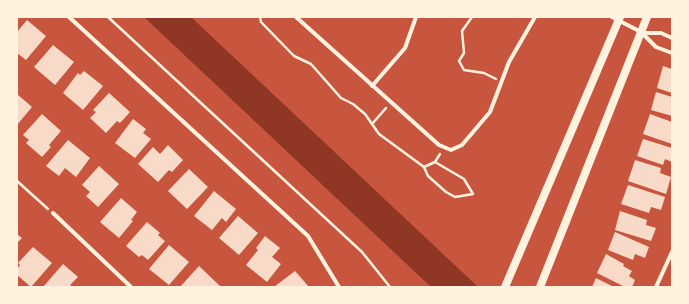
<!DOCTYPE html>
<html>
<head>
<meta charset="utf-8">
<style>
  body { margin:0 }
  #map { position:relative; width:689px; height:304px; overflow:hidden; background:#c8553d; font-family:Spectral,serif }
  canvas { display:block }
  .frame { position:absolute; inset:0; border:18px solid #fff3e0; pointer-events:none }
</style>
</head>
<body>
<div id="map">
<canvas width="689" height="304"></canvas>
<div class="frame"></div>
</div>
<script>
const ctx = document.querySelector('canvas').getContext('2d');
ctx.lineJoin = 'round';
function fill(path, color) {
  ctx.fillStyle = color;
  ctx.fill(path, 'evenodd');
}
function stroke(path, color, width, dash) {
  ctx.strokeStyle = color;
  ctx.lineWidth = width;
  ctx.lineCap = dash ? 'butt' : 'round';
  ctx.setLineDash(dash || []);
  ctx.stroke(path);
}
fill(new Path2D(`
  M144 17H191L478 287H431Z`), '#8f3625');
fill(new Path2D(`
  M27 20 46 36 26 60 17 53V32Z
  M53 45 74 62 55 85 34 67Z
  M663 66 672 69V93L657 88Z
  M84 71 103 86 83 110 63 93 78 73 80 75Z
  M656 92 672 97V116L651 110Z
  M109 93 130 112 120 123 117 121 106 133 90 118 96 112 93 110Z
  M17 94 32 107 17 125Z
  M42 114 61 131 49 145 51 147 42 157 26 143 29 140 23 135Z
  M650 114 672 122V144L643 134Z
  M133 119 146 129 143 133 151 139 135 158 115 143Z
  M643 139 672 148V162L665 159 663 165 637 156Z
  M68 140 90 158 76 177 65 168 59 176 46 166Z
  M168 145 183 160 172 172 169 170 158 182 138 164 153 147 160 154Z
  M635 160 661 168 660 173 671 177 666 194 628 181Z
  M99 166 119 184 98 207 86 196 90 192 82 185Z
  M189 169 208 187 187 209 168 191Z
  M628 185 665 197 661 210 651 207 649 213 621 204Z
  M214 191 236 209 226 222 222 218 212 230 194 216Z
  M121 198 137 212 131 220 133 221 119 238 100 222Z
  M620 211 647 220 646 225 656 228 651 241 615 230Z
  M238 216 258 233 239 255 219 238Z
  M147 222 160 233 158 235 165 241 148 260 142 255 139 257 126 246Z
  M615 232 649 247 645 258 635 254 633 260 608 250Z
  M17 234 22 238 17 243Z
  M265 236 280 248 272 257 281 264 267 282 246 265 258 250 256 248Z
  M169 245 189 262 169 285 149 269Z
  M33 247 52 263 31 287 17 275V269L20 265 18 263Z
  M606 254 624 264 623 266 632 271 629 276 635 280 632 287H625L597 273Z
  M63 264 78 277 70 285 73 287H43Z
  M199 266 220 286 219 287H180Z
  M295 271 309 287H274Z
  M596 278 614 287H592Z`), '#f7dbc8');
stroke(new Path2D(`
  M108 17 362 252 390 287
  M260 17 261 22 294 56 311 64 341 98 353 104 365 114 379 134 424 167 428 176 446 192 455 197 473 194 464 179 435 162
  M472 17 462 31 464 53 459 61 464 70 484 73 496 79
  M372 124 386 108
  M424 167 435 162 440 154
  M17 181 48 209`), '#fff3e0', 2.5);
stroke(new Path2D(`
  M69 17 308 236 339 287
  M296 17 439 145 451 150 462 145 490 112 509 62 535 17
  M612 17 641 32 656 47 672 53
  M641 33H661L672 38
  M372 86 405 48 416 17
  M53 213 131 287
  M656 287 672 252`), '#fff3e0', 4);
stroke(new Path2D(`
  M505 287 620 17
  M540 287 647 17`), '#fff3e0', 8);
</script>
</body>
</html>
